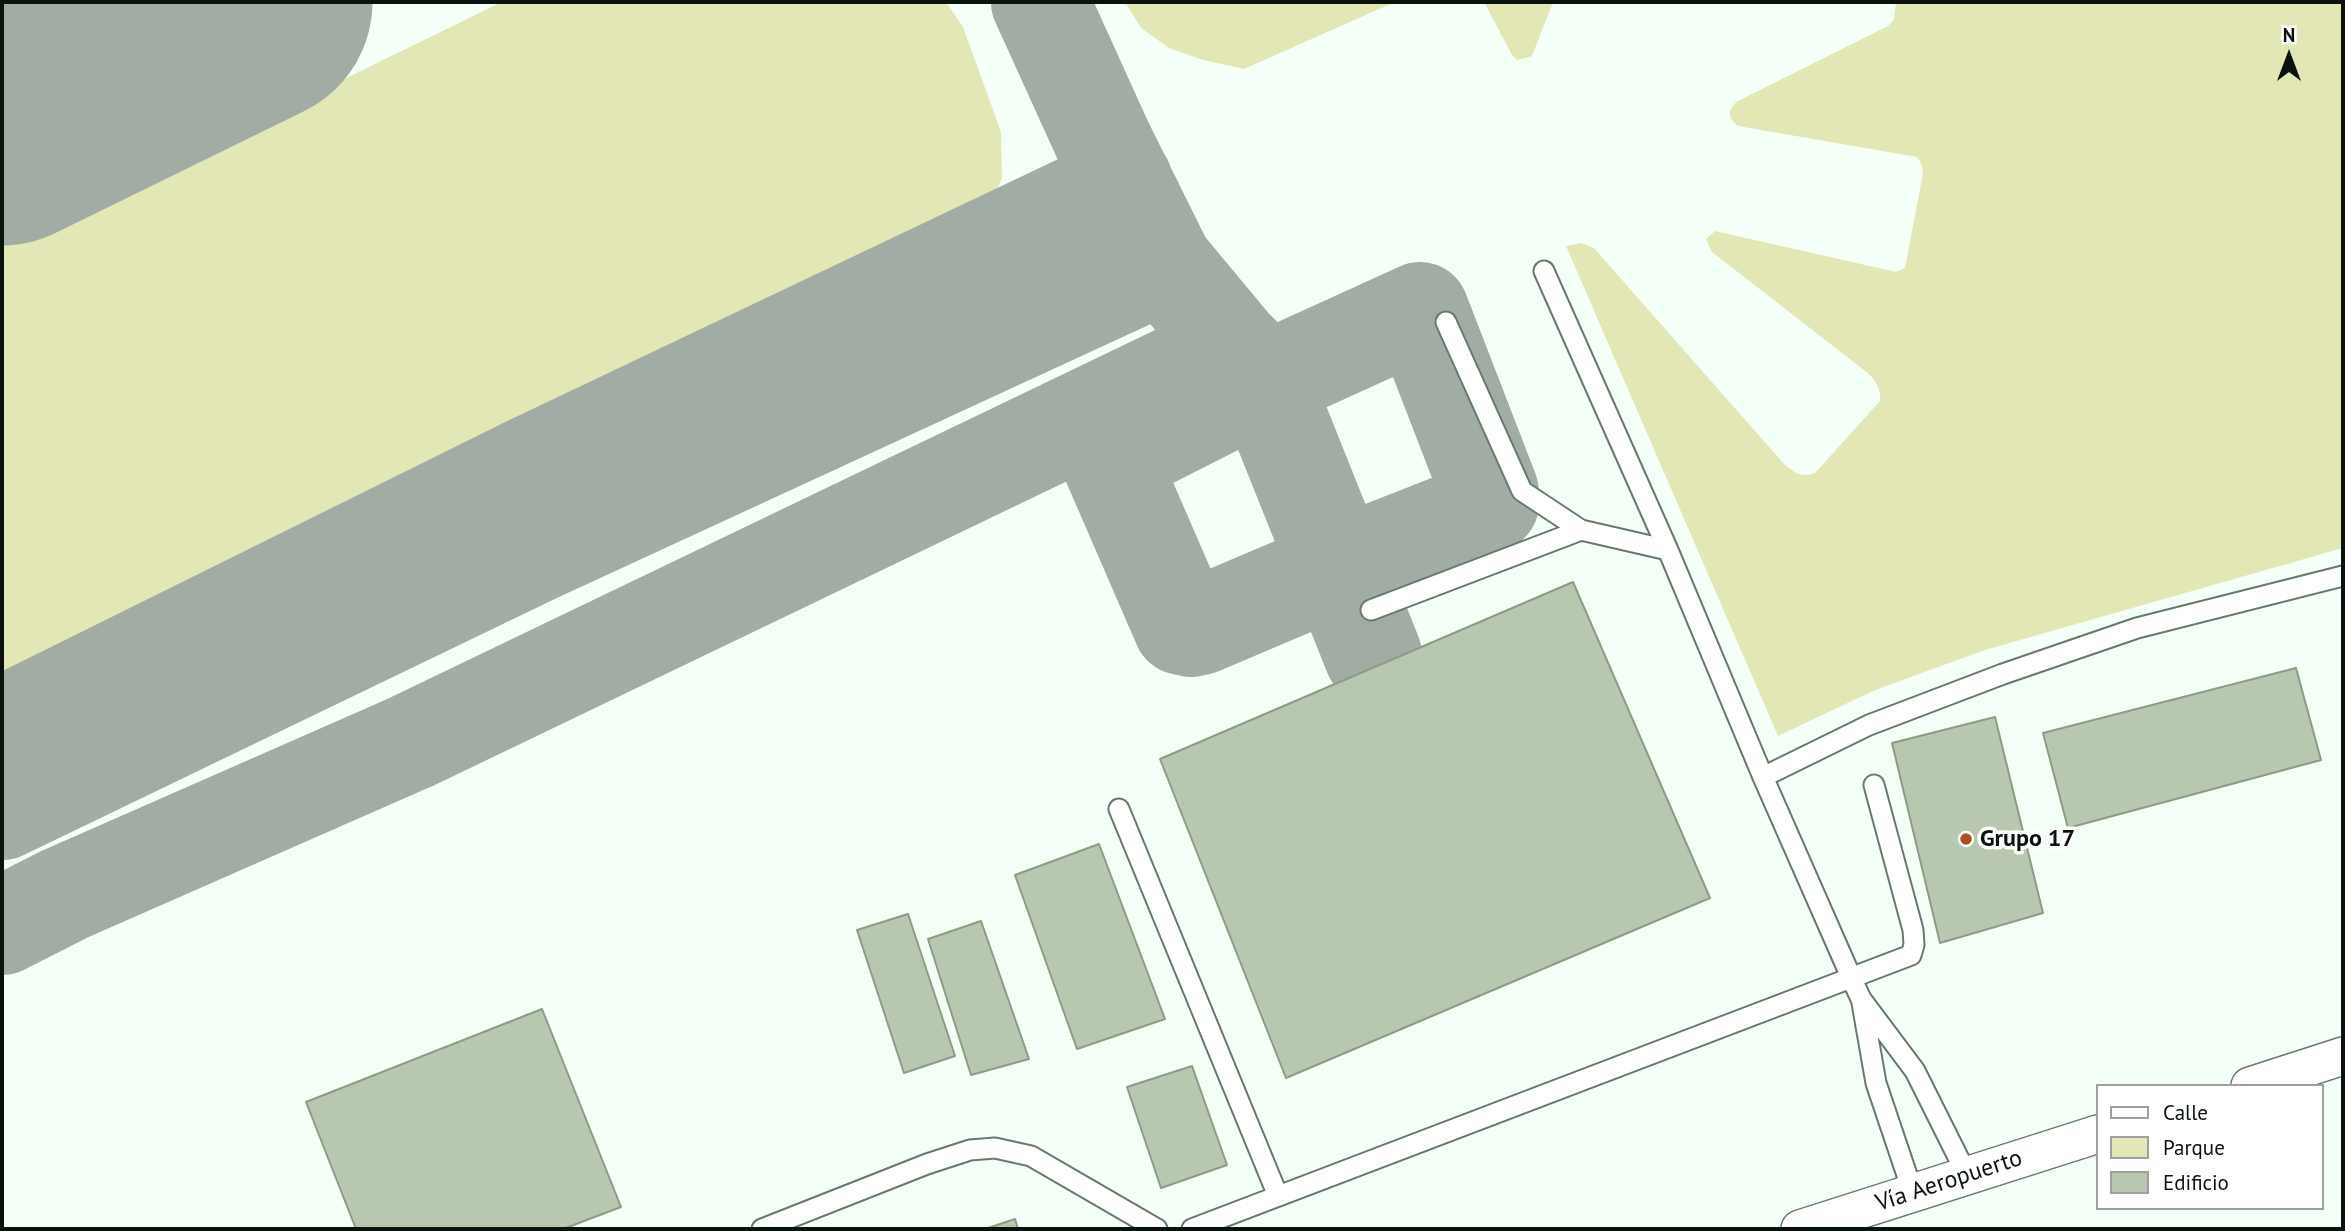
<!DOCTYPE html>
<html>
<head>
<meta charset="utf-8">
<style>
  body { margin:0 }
  #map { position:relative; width:2345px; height:1231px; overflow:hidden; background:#f4fff8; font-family:"PT Sans",sans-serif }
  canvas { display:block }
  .frame { position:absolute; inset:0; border:4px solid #09120c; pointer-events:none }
  .legend { position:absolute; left:2096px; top:1084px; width:228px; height:126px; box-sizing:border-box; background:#fff; border:2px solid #9da09e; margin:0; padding:9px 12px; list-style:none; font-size:21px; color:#09120c }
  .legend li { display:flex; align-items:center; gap:14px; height:35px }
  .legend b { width:35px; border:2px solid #9da09e }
  .north { position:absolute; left:2254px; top:21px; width:70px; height:70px; -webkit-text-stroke:5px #fff; paint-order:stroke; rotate:0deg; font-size:19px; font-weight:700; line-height:28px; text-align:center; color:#09120c }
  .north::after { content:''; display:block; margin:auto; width:24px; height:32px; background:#09120c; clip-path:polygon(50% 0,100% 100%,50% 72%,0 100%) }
</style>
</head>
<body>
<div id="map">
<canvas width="2345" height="1231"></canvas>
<div class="frame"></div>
<ul class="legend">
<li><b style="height:9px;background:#fff"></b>Calle</li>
<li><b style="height:19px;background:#e3e7b5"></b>Parque</li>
<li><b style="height:19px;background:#b8c7af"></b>Edificio</li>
</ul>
<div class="north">N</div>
</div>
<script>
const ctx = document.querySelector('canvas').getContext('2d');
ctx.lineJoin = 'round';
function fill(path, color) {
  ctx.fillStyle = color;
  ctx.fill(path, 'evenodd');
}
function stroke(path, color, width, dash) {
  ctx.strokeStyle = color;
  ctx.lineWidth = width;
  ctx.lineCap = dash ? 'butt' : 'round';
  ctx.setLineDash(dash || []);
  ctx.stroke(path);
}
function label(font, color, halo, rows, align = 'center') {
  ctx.font = font + ' "PT Sans",sans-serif';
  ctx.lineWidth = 7;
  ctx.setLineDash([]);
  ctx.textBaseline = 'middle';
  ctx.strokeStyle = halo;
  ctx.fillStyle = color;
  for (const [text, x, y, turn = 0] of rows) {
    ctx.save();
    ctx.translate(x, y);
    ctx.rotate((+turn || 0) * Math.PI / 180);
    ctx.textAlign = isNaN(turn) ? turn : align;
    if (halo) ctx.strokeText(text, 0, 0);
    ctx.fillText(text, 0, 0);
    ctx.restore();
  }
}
fill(new Path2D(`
  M502 2H946L963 27 1001 132 1002 178 993 198 982 206 395 487 2 681V246Z
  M1125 2H1395L1244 69 1203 60 1169 48 1141 28Z
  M1484 2H1553L1532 56 1517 60 1512 55Z
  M1896 2H2343V548L1985 650 1875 690 1778 736 1566 246 1581 243 1594 248 1784 464C1795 473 1801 478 1815 473L1880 401C1881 389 1877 383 1869 374L1712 252 1706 239 1715 231 1896 272 1905 268 1923 173 1921 163 1917 157 1738 126C1728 119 1727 111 1736 102L1888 26 1894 19Z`), '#e3e7b5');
stroke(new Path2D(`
  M1040 2 1104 143 1164 264 1233 347 1261 375 1373 655
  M1420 311 1490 492V503L1482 511 1339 567 1200 626 1191 628 1182 626 1110 460 1264 382Z
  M2 726 527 466 1124 182
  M2 811 535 554 1164 264
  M2 926 65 894 411 742 1233 347`), '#a1aca4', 98);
stroke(new Path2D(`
  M2 124 251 2`), '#a1aca4', 243);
const building = new Path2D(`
  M1573 582 1710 898 1286 1078 1160 759Z
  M2296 668 2321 760 2068 828 2043 733Z
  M1995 717 2043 913 1940 943 1892 743Z
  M1099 844 1165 1019 1077 1049 1015 875Z
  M908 914 955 1056 904 1073 857 930Z
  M981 921 1029 1059 971 1075 928 939Z
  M542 1009 621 1207 563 1229H356L306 1102Z
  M1192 1066 1227 1165 1161 1188 1127 1087Z
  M1015 1219 1018 1229H985Z`);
fill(building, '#b8c7af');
stroke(building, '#8e9c85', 2);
const lane = new Path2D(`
  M1544 271 1668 550 1763 777 1851 977 1861 999 1915 1071 1967 1175
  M1446 322 1522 491 1581 530 1668 550
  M1371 610 1581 530
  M1763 777 1869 725 2003 674 2137 628 2343 576
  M1119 809 1278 1196
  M1862 1003 1876 1083 1913 1193
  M762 1229 927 1164 970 1150 995 1148 1031 1156 1157 1229
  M1192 1229 1911 955 1914 945 1913 930 1874 785`);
const street = new Path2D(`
  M2250 1086 2343 1056
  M1800 1229 2098 1134`);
stroke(lane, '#647b6c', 23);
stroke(street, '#647b6c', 40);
stroke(lane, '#fff', 19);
stroke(street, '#fff', 37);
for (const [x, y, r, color] of [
  [1966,839,7,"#b24e1d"]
]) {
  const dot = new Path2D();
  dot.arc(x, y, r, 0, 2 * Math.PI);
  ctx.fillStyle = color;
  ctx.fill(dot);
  stroke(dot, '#fff', 2.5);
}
label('bold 24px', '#09120c', '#fff', [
  ["Grupo 17",1980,839]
], 'left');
label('24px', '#09120c', '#fff', [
  ["Vía Aeropuerto",1949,1181,-18]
]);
</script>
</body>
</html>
